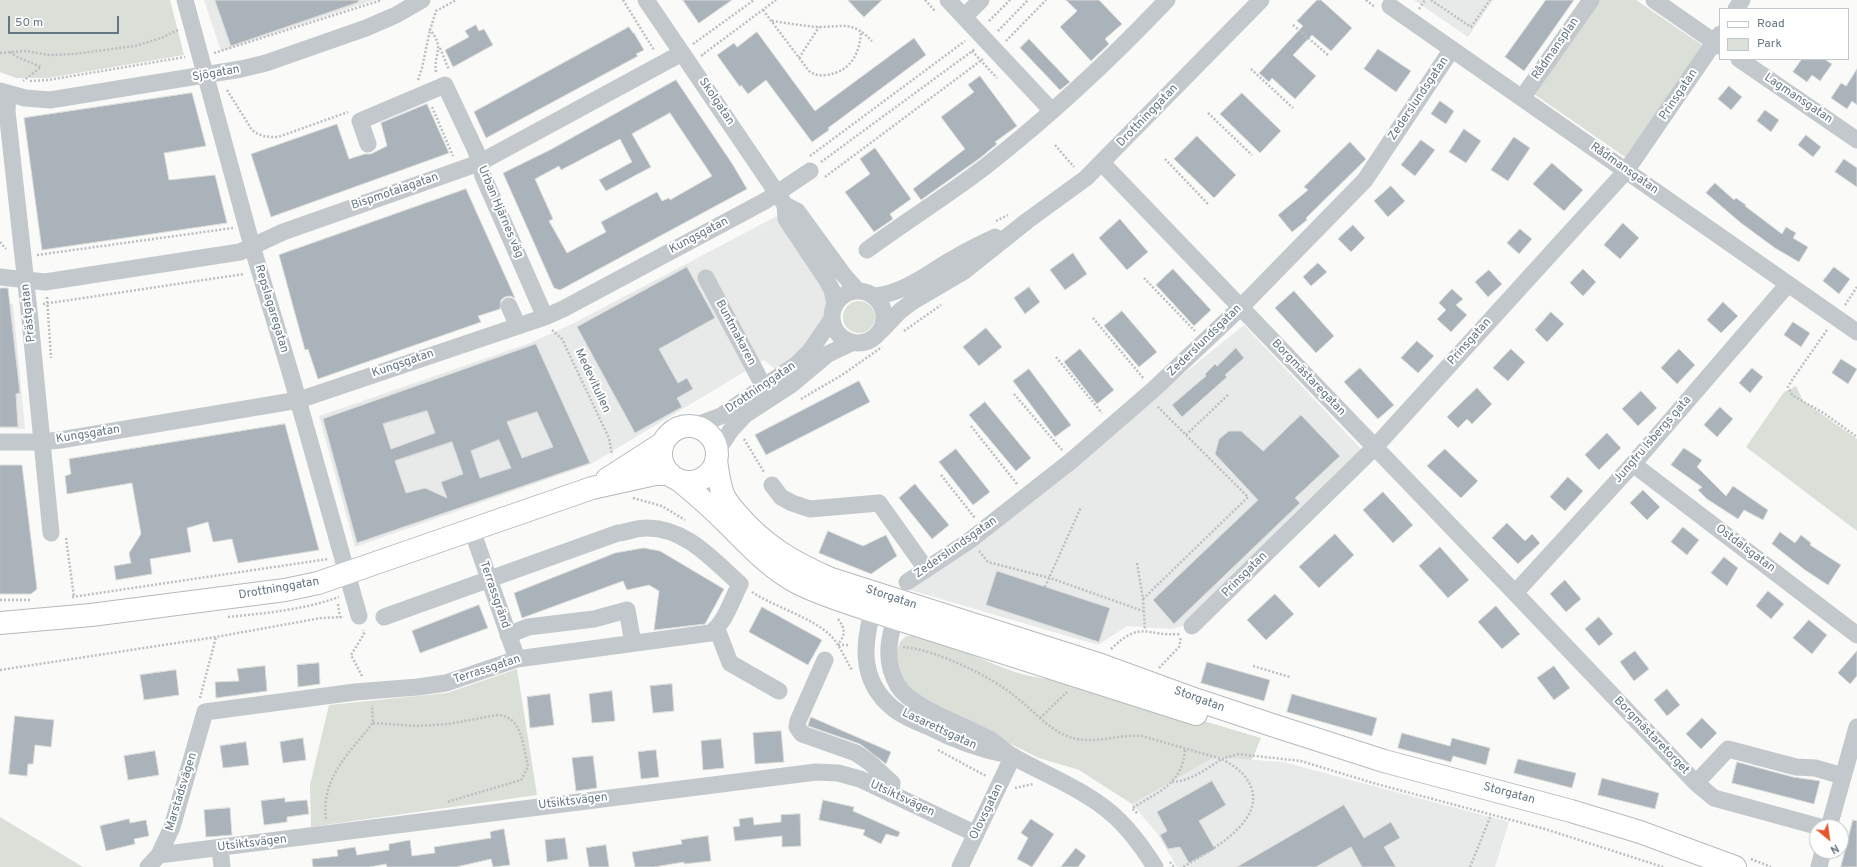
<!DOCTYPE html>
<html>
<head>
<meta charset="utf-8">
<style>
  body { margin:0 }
  #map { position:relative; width:1857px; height:867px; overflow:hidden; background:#fafaf8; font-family:Overpass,sans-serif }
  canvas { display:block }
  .legend { position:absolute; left:1719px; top:8px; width:130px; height:52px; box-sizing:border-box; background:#fff; border:1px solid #c1c8cd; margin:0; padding:5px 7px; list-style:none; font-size:12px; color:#657683 }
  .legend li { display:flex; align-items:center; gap:8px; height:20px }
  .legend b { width:20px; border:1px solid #c1c8cd }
  .north { position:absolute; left:1809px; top:819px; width:40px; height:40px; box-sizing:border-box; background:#fff; border:1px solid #c1c8cd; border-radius:50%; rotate:151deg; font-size:11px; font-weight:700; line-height:16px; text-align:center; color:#657683 }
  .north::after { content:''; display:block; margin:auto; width:14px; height:18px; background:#e4572e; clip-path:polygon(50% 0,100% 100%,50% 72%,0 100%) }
  .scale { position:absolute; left:8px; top:16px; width:111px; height:18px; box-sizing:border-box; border:2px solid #657683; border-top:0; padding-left:5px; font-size:12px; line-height:14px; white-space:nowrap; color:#657683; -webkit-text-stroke:3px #fff; paint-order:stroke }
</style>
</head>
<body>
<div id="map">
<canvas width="1857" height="867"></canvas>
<ul class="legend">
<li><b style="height:5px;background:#fff"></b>Road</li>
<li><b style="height:11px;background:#dadfd7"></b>Park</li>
</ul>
<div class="north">N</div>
<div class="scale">50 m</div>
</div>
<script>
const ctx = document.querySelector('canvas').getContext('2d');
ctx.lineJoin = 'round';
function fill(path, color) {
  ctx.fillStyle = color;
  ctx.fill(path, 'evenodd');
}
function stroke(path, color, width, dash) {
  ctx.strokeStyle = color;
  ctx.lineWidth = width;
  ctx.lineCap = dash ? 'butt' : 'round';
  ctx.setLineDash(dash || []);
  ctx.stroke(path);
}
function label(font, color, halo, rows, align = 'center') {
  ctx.font = font + ' Overpass,sans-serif';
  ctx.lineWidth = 4;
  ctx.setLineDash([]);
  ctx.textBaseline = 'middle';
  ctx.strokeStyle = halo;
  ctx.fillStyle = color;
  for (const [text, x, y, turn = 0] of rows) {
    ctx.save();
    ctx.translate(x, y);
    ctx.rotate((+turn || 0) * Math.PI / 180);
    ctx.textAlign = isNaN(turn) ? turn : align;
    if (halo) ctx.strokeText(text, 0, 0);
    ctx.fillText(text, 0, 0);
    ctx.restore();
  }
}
fill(new Path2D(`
  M204 0H375L221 51Z
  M1414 0H1493L1468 37Z
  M777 216 823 282 827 302 822 323 810 342 777 371 764 360 591 464 355 547 319 416 530 343 574 323Z
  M0 303 13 304 25 429 0 428Z
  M1244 325 1363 451 1186 625 1172 629 1127 626 1098 645 907 589 1061 473Z
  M1215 757 1283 762 1509 822 1495 867H1177L1157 833 1132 804Z`), '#e8e9e9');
fill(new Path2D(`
  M0 0H170L184 55 48 78H16L0 72Z
  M1599 0H1636L1705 47 1628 159 1534 94Z
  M843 317a16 16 0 1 1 32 0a16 16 0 1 1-32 0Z
  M1796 386 1803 401 1857 439V531L1746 447 1784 392Z
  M919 635C952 644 982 661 1015 672 1033 678 1053 679 1071 684 1135 701 1198 719 1261 738L1252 760 1215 757 1132 804 1079 770 1039 758 936 707 912 691 901 676 896 653 900 642 906 636Z
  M517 669 537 795 311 827 310 785 329 705 447 693Z
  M0 817 83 867H0Z`), '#dadfd7');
const building = new Path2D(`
  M215 0H358L359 2 231 46Z
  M683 0H732L699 23Z
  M848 0H882L864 17Z
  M1066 0H1099L1122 24 1105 39 1109 44 1091 61 1060 27 1077 11Z
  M1317 0H1321L1352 28 1331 51 1312 35 1293 55 1316 76 1295 99 1272 78 1269 82 1259 73 1303 26 1297 21Z
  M1546 0H1574L1524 71 1505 57Z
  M476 25 479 31 484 29 493 45 453 67 445 50 469 37 465 31Z
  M629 27 633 33H634L644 50 636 54 638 56 486 138 474 112Z
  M757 32 815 111 914 38 926 55 828 128 829 130 812 142 766 80 748 94 741 85 740 87 717 55 734 43 737 47Z
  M1029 39 1070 82 1060 90 1020 48Z
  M1378 49 1411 71 1396 92 1364 69Z
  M1802 59H1824L1832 64 1820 81 1812 75 1807 82 1793 72Z
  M1857 69V105L1852 101 1847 109 1831 98 1841 83 1846 86Z
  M980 76 1017 126 995 142 997 144 980 158 921 200 913 189 965 149 941 117 974 92 968 85Z
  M676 80 733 165 747 189 560 290 554 288 503 173 550 150ZM670 113 712 176 670 200 669 198 662 201 657 192 601 222 606 232 567 253 549 221 553 219 535 179 559 166 561 170 620 139 632 162 599 180 606 191 651 167 632 134Z
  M1729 86 1742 97 1731 110 1718 99Z
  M192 93 206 146 164 153 169 180 215 175 227 223 42 250 24 118Z
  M1242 93 1281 131 1260 153 1220 114Z
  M1440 101 1454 111 1446 124 1431 114Z
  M427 104 449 153 271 217 251 154 337 124 349 159 365 154H371L387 146 381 123Z
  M1765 110 1779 120 1771 132 1757 121Z
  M1464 129 1481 141 1466 163 1449 152Z
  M1806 135 1821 147 1813 157 1798 145Z
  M1197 136 1236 175 1214 198 1174 159Z
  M1514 137 1530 148 1508 181 1491 170Z
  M1421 140 1435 150 1415 176 1401 165Z
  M1350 142 1366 159 1306 218 1307 220 1292 232 1278 215 1308 190 1304 187Z
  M875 148 911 199 890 214 893 219 874 232 845 192 870 174 860 159Z
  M1844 159 1857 168V187L1835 172Z
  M1552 163 1583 190 1564 211 1533 184Z
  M1715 183 1734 200 1736 198 1746 205 1745 206 1782 234 1786 227 1796 233 1793 238 1808 247 1799 262 1775 248 1741 223 1706 193Z
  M1391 186 1405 201 1388 217 1374 201Z
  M466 189 515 298 510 296 505 297 501 300 500 309 478 316 481 322 318 379 308 349 305 350 279 255Z
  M1120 219 1148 252 1127 270 1099 238Z
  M1623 223 1639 238 1620 259 1604 245Z
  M1353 225 1365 238 1351 252 1338 239Z
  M1520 229 1532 239 1519 254 1507 243Z
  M1073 253 1087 274 1065 290 1050 270Z
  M1318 263 1327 272 1311 286 1303 277Z
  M687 267 715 318 659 349 678 383 687 378 693 389 677 398 682 407 635 433 577 327Z
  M1834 267 1850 279 1839 294 1823 281Z
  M1173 269 1211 310 1194 326 1156 285Z
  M1583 269 1596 282 1583 296 1570 283Z
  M1489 270 1502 284 1488 297 1475 282Z
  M1029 287 1040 302 1025 314 1014 298Z
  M0 288H8L20 393 16 394 18 427H0Z
  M1452 289 1463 299 1456 305 1467 315 1451 332 1437 319 1446 310 1439 303Z
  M1294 291 1334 336 1316 353 1275 308Z
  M1723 302 1738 316 1721 333 1707 320Z
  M1122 311 1157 352 1139 367 1104 326Z
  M1551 312 1564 324 1547 342 1535 330Z
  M1793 322 1810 333 1801 347 1784 335Z
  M986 328 1002 347 979 366 963 347Z
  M1417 341 1434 356 1418 373 1401 358Z
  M536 344 590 463 357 543 323 419ZM427 411 435 433 391 449 383 424ZM537 412 553 447 522 458 507 422ZM499 440 511 468 480 478 471 451ZM452 442 463 474 441 482 447 498 425 488 406 493 395 461Z
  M1236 348 1244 358 1225 375 1227 377 1182 417 1172 405 1206 376 1205 374 1215 364 1217 366Z
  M1080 349 1114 390 1097 404 1064 362Z
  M1511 349 1525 362 1508 381 1493 368Z
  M1679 349 1695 365 1677 384 1661 368Z
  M1841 359 1857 369 1848 384 1832 373Z
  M1360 368 1394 405 1378 419 1344 382Z
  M1752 368 1763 377 1750 393 1739 383Z
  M1029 369 1071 425 1055 437 1013 381Z
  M859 381 870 402 766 455 755 435Z
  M1477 388 1492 404 1472 424 1467 419 1458 428 1447 417Z
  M1641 391 1657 408 1638 426 1622 409Z
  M985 402 1031 458 1016 471 969 415Z
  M1720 407 1733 419 1717 437 1704 425Z
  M1301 415 1340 456 1295 498 1300 503 1174 624 1153 600 1258 500 1215 454 1219 439 1229 431H1241L1263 451Z
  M285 424 319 550 238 563 232 539 213 542 208 522 187 528 191 552 150 559 152 574 116 580 114 566 131 563 129 553 141 534 132 483 67 494 65 476 71 474 69 459Z
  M1607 433 1621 448 1599 470 1585 455Z
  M1684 448 1702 460 1697 467 1726 496 1733 486 1768 510 1763 520 1744 510 1738 519 1707 499 1698 490 1702 487 1671 465Z
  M956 449 990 492 973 505 939 462Z
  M1445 449 1478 481 1461 498 1427 466Z
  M0 465H22L37 589 31 594H0Z
  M1568 477 1583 491 1565 511 1550 497Z
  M915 484 949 525 932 539 899 498Z
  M1643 490 1660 507 1647 520 1630 503Z
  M1383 492 1413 525 1393 543 1363 510Z
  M1507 523 1525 541 1532 534 1540 543 1518 564 1492 538Z
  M1683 527 1699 540 1687 555 1671 542Z
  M828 531 863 546 886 535 897 556 871 574 819 553Z
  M1780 532 1795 543 1801 535 1811 543 1810 545 1841 565 1828 585 1805 570 1772 544Z
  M1335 534 1354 555 1319 588 1299 567Z
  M1440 547 1469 580 1448 598 1419 566Z
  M644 548 660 551 724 589 705 624 654 630 659 591 649 585 627 590 623 581 522 618 514 593 615 553Z
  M1724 557 1738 568 1727 586 1711 573Z
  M997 571 1110 608 1099 642 986 605Z
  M1565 580 1581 599 1566 612 1550 594Z
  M1768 591 1784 604 1771 619 1756 606Z
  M1275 594 1294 614 1266 640 1247 620Z
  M479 605 488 628 420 653 412 631Z
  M1496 606 1520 634 1502 649 1478 622Z
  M762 607 822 640 808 665 749 632Z
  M1599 617 1613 634 1599 646 1585 629Z
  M1809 620 1827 635 1812 654 1793 638Z
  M1635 651 1649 669 1634 681 1620 662Z
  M1857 651V676L1850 684 1838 673Z
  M1207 662 1270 680 1264 701 1201 683Z
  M319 663 320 684 298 687 297 665Z
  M265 666 267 691 216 698 215 682 239 681 237 669Z
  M1554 666 1570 688 1554 700 1537 678Z
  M176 670 179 695 144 700 140 675Z
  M672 684 674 711 653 713 650 686Z
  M1667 689 1680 705 1667 716 1654 700Z
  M612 691 615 721 592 723 589 694Z
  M550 694 554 725 530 728 527 697Z
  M1292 694 1377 718 1372 736 1287 712Z
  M15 716 54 720 51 747 35 745 33 764H28L27 776 9 774Z
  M811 717 891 752 886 764 860 744 808 726Z
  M1702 718 1717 733 1701 749 1686 734Z
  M781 731 784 762 755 764 753 733Z
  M1402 733 1450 746 1452 738 1490 748 1486 765 1453 756 1451 762 1398 748Z
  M303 738 306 760 283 763 280 742Z
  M721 739 724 768 703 770 701 741Z
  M246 742 249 765 223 768 220 746Z
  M656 750 659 777 641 779 638 752Z
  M155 751 159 775 128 780 124 756Z
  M593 756 597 788 576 791 572 758Z
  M1518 759 1576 773 1572 788 1514 773Z
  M1737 762 1793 777 1820 781 1814 804 1732 783Z
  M1602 778 1659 793 1655 809 1598 795Z
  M1212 781 1226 805 1199 821 1215 849 1189 863 1180 847 1168 849 1160 835 1167 831 1157 812Z
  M285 798V802L307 800 309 814 287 817V822L264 825 261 801Z
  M823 800 854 807 853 811 900 832 898 837 886 834 881 844 863 835 865 830 819 820Z
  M1344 805 1364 838 1391 822 1400 838 1384 847 1396 867H1362L1351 847 1316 867H1237Z
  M230 808 232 835 206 837 204 810Z
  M800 814 801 846 782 847V836L735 841 733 827 740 826 739 819 753 817 754 825 781 822V815Z
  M129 819 130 823 146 820 149 836 134 839 135 844 106 851 100 826Z
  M1031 819 1054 834 1032 867 1017 859 1028 838 1021 833Z
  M1853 820 1857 821V867H1841Z
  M504 829 510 865 493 867 491 859 456 867H387L386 864 369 867H313L312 859 338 856 337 850 355 847 357 855 389 850V844L410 840 412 856 435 853 434 847 491 838 490 832Z
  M708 836 711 861 684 864V862L654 867H635L632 852 682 844 681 840Z
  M565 838 568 859 547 862 545 840Z
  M606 845 609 867H589L586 848Z
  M1076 848 1086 856 1078 867H1061Z`);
fill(building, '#aab3b9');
stroke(building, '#dcdcda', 1);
const major = new Path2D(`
  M661 454a28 28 0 1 1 56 0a28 28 0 1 1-56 0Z
  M716 461C718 472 719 484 723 494 726 502 732 508 737 514 763 545 794 563 831 579L1101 665 1197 700 1275 726 1384 761 1571 811 1640 832 1735 867
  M607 479 663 443
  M679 480C696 494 713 509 729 525 750 546 771 569 798 583 822 595 848 603 873 611L1196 714
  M0 623 91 615 285 590 318 583 592 488 655 474H670`);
stroke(major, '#b5babe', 24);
stroke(new Path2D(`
  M623 0 654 50
  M925 0 936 12
  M1366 0 1375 7
  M1431 0 1471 27 1490 0
  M1419 9 1425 0
  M763 10 809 71C815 75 819 76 826 75 851 72 860 53 861 31
  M772 21C787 23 803 26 818 27 845 27 851 20 872 41
  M989 21 1010 0
  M1293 25 1328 55
  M998 31 1028 0
  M1006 41 1046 0
  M693 44 754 0
  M440 48 449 70
  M972 51 997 78
  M10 52 17 57 41 67 23 81
  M0 53 25 51 49 55 74 54 135 46 161 38 178 30
  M214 53 382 0
  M703 56 702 55 776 0
  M799 58 819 27
  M1251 69 1293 108
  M436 72C433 53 446 49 430 30L436 11 456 0
  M418 80 422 68 430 30
  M30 81 48 80 185 57
  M227 90 252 130C260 137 268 137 278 137L348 112
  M432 107 453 156
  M1208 113 1252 155
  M1055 145 1074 167
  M810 156 965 41
  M1165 159 1208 204
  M821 162 975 49
  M825 177 983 59
  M996 221 1008 215
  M0 242 6 249
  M37 255 233 228
  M1144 278 1195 331
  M47 297 51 358
  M43 304 244 274
  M1845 305 1857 287
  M1093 318 1144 379
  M552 330 562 339 609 438 612 455
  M1827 330 1792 380 1788 387 1792 395 1825 414 1857 437
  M904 331 941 305
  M1056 357 1102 413
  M1014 394 1062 450
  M801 399 842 375 882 347
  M971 426 1017 484
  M1186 435 1229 394
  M744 439 764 472
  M941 475 975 518
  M633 498 662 506 685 520
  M66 538 74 597
  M979 551 988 562 1050 578 1143 611
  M1137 563 1143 599 1145 630
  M1045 587 1081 507
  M752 592C775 607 813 618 831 636 840 645 845 659 852 670
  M72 597 328 559
  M1143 599 1248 497 1157 406
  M0 600H31
  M338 604 340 617
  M228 617C266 613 303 610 339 597
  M838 619C845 628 846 635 838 644
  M838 645H850
  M903 647C935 649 992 677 1016 697 1033 710 1047 728 1067 736 1091 746 1117 734 1142 736L1222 759 1238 754 1301 761 1373 783 1545 829 1663 867
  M1111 649C1142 619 1146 637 1180 634
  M1253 666 1290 677
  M1159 668 1179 647 1181 637
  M0 670 216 637 321 618 344 617
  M362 676 351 655 364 634 363 630
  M200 698 216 637
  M1040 718 1067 692
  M373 723 418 726 448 724 497 715C523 716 523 747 528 767L521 780 447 802
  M938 750 986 776
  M1172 782C1191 781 1206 769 1222 759 1230 764 1240 769 1246 778 1275 818 1209 851 1183 867
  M1015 788 1033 784
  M1137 813 1132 808C1158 792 1183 784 1185 749
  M326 819C321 778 349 753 373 723L372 705
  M1751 859 1771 867
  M1170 862 1174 867
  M1470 867 1491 815`), '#bbbfc2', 2.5, [2, 2]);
stroke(new Path2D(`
  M185 0 252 246 291 375 359 616
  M646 0 785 205 786 219 826 279 832 290 835 304
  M948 0 1052 111
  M1654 0 1720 46
  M1390 6 1857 332
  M1736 9 1742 0
  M964 17 981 0
  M1739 59 1857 140
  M0 91 25 98 50 100 241 69 266 63 366 28 396 15 422 0
  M8 93 7 111 30 320 51 533
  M1522 98 1591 0
  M368 144 360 121 445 85 476 151 483 176 545 317
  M1102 163 1515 593 1696 783 1714 798 1820 827
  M785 205 797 211 843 274 857 290
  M867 250C906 221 947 196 986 166 1050 116 1111 59 1167 0
  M0 277 45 282 240 252 283 232 479 163 682 53
  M706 278 764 387
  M832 317a26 26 0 1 1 52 0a26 26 0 1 1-52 0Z
  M875 296C905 293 928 273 953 259 966 251 981 244 995 237
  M509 306 518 326
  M881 331 900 311 912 302 963 272 1027 221 1086 178 1261 0
  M694 426 721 416 797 364 810 351 832 319
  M0 442H42L60 440 299 400 545 317 563 309 765 201 810 171
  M717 451 731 430 745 415 791 385 828 354 851 343
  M1633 464 1857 635
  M772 485 781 497 792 503 810 509 879 503 926 569
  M472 530 517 659
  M907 582 969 541 1071 461 1153 390 1240 308 1365 180 1452 49
  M1515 593 1633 464 1788 284
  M876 600C863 639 857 680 894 709 904 717 917 722 929 727 954 740 981 750 1009 755
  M898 607C890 635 882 659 898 686 913 709 964 725 989 739 998 744 1005 752 1014 757 1046 775 1083 789 1111 813 1129 828 1143 848 1155 867
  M1192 626 1375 447 1626 171 1720 34
  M717 629 730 663 779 691
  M508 635 528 627 594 619 627 610 633 643
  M825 660 798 721 797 727 802 734 856 753 869 762 892 783 891 794
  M1696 783 1728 749 1796 767 1815 768 1843 776
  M1829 827 1857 727
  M220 848 222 867
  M159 855 816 772 838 773 860 779 976 834
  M148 867 159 855 172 827 205 712 355 692 418 687 446 683 517 659 710 633C725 624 732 599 740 584 713 560 685 527 646 528 637 528 627 532 618 533L384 617
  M960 867 1013 756
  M1819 867 1823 851`), '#c3c8cc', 17);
stroke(major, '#fff', 22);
label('12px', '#657683', '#fff', [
  ["Rådmansplan",1556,49,-55],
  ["Sjögatan",216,74,-10],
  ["Prinsgatan",1679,95,-56],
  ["Zederslundsgatan",1419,99,-56],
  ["Lagmansgatan",1798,99,34],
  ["Skolgatan",716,102,56],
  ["Drottninggatan",1148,116,-46],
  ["Rådmansgatan",1624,169,35],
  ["Bispmotalagatan",395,192,-19],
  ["Urban Hjärnes väg",500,212,67],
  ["Kungsgatan",699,236,-28],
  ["Repslagaregatan",271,309,73],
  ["Prästgatan",29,313,-96],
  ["Buntmakaren",735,333,62],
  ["Zederslundsgatan",1205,341,-44],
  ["Prinsgatan",1470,342,-48],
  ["Kungsgatan",403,364,-19],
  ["Borgmästaregatan",1308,378,46],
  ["Medevitullen",592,381,65],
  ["Drottninggatan",761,388,-34],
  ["Kungsgatan",88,435,-9],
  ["Jungfru Isbergs gata",1653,440,-49],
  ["Zederslundsgatan",956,548,-35],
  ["Ostdalsgatan",1745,549,37],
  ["Prinsgatan",1245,575,-45],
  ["Drottninggatan",279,589,-10],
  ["Terrassgränd",494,595,71],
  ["Storgatan",891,598,18],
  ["Terrassgatan",487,670,-18],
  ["Storgatan",1199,700,20],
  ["Lasarettsgatan",939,730,25],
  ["Borgmästaretorget",1651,736,46],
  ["Marstadsvägen",182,792,-73],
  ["Storgatan",1509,794,15],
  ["Utsiktsvägen",902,799,25],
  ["Utsiktsvägen",573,802,-7],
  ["Olovsgatan",987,812,-64],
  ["Utsiktsvägen",252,844,-7]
]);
</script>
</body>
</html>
